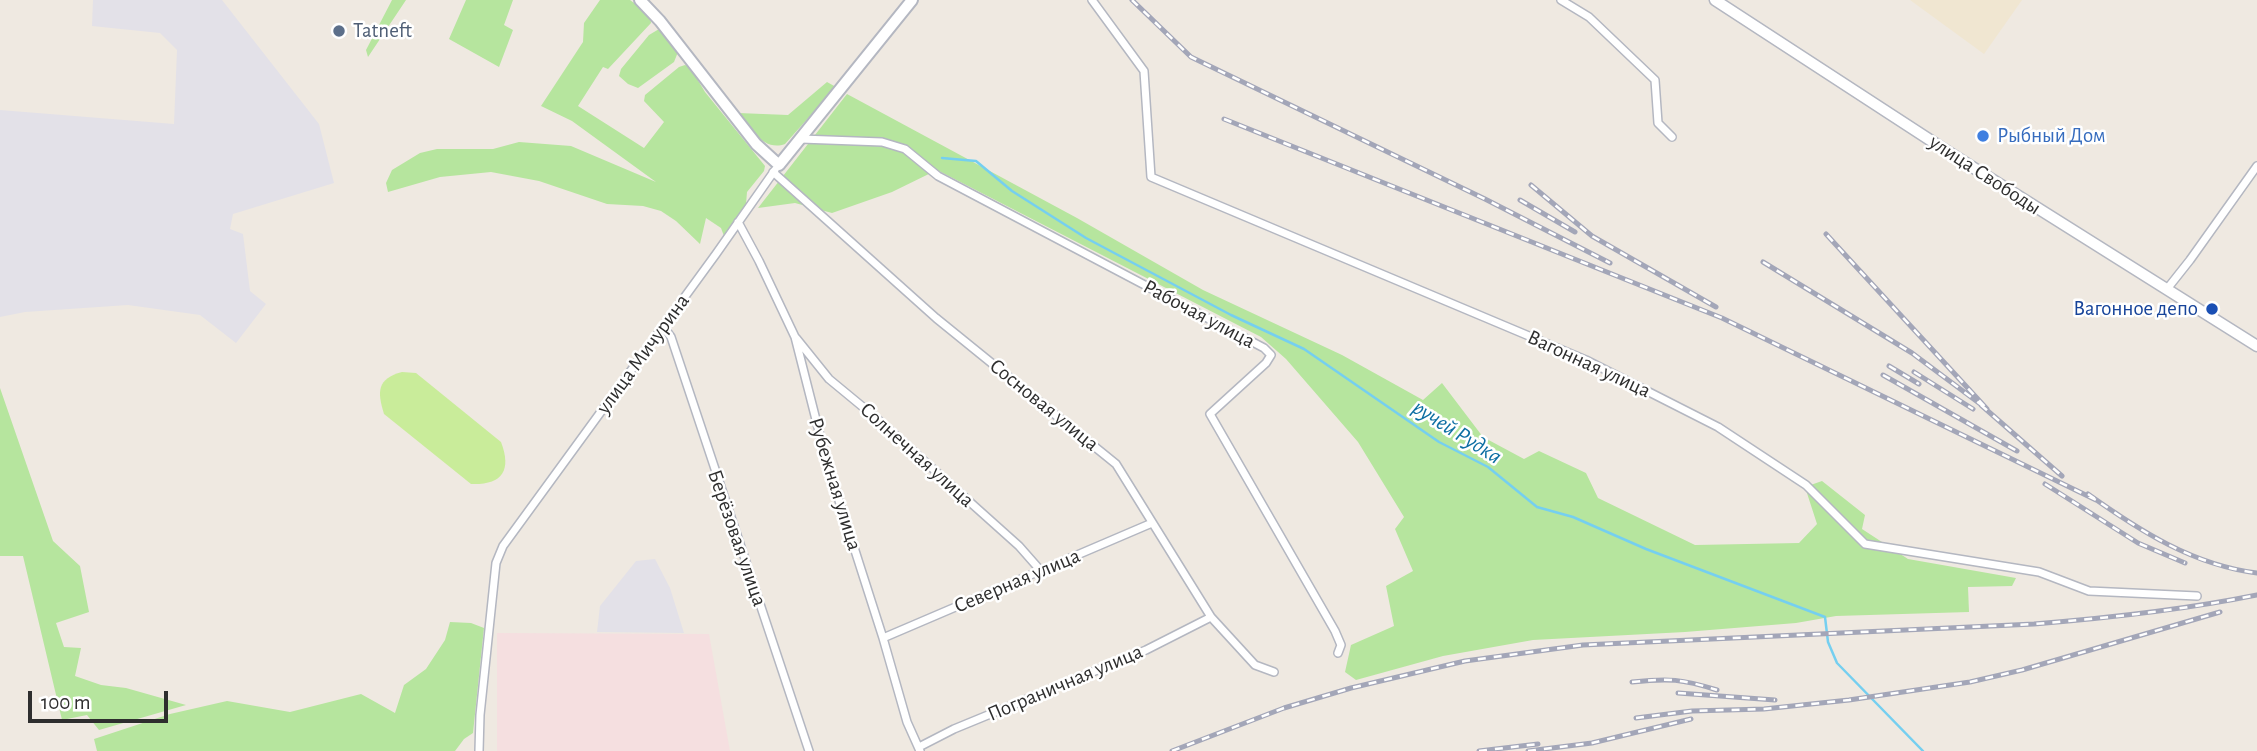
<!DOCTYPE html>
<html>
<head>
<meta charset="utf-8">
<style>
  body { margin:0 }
  #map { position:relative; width:2257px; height:751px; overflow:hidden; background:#efe9e1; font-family:"Alegreya Sans",sans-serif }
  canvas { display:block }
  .scale { position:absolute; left:28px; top:691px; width:140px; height:32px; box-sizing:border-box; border:4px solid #2e2e2e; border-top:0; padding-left:9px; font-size:21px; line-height:24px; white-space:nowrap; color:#2e2e2e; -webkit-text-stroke:5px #fff; paint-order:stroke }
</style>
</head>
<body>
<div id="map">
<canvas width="2257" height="751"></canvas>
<div class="scale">100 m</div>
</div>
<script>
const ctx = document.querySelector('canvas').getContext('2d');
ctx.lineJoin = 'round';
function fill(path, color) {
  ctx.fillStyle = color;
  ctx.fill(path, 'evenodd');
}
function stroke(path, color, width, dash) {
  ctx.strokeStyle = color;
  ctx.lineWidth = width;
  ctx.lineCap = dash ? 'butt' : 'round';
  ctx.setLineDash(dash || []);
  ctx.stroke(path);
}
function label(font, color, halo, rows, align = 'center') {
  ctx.font = font + ' "Alegreya Sans",sans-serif';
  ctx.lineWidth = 5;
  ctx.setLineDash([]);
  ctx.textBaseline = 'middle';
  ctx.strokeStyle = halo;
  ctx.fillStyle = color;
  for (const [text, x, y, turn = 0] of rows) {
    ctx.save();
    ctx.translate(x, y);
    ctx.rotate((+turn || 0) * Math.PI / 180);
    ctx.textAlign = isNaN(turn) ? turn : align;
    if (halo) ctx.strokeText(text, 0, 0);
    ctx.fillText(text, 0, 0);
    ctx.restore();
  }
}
fill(new Path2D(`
  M93 0H222L319 124 334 183 233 214 230 229 243 234 250 291 266 304 236 343 200 315 128 305 25 312 0 317V110L174 124 177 50 160 33 92 26Z
  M655 559 670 588 684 633 597 632 600 606 636 561Z`), '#e3e1e8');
fill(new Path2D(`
  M1910 0H2022L1984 54Z`), '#f0e6d1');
fill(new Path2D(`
  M497 633 709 634 730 751H497Z`), '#f5dfe0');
fill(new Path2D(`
  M392 0H406L368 57 366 50Z
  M466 0H513L504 25 513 30 499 67 449 39Z
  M600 0H630L650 15 651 23 608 69 603 67 578 106 644 148 664 122 644 101 645 95 679 67 685 65 690 67 705 92 765 166 764 171 747 192 746 204 724 236 721 228 706 218 700 244 676 221 661 211 643 206 607 204 539 181 491 172 440 177 388 192 386 183 392 170 420 153 437 149H493L519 142 571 146 656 182 572 121 541 106 583 42 584 23Z
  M659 29 678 52 674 62 638 88 628 84 619 76 621 69 649 35Z
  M827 82 836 87 785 144C764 152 750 128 738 113L788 115Z
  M847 94 1077 218 1203 290 1342 355 1423 400 1442 383 1483 437 1524 459 1539 451 1586 473 1598 498 1695 545 1799 543 1817 524 1805 487 1822 481 1865 515 1862 529 1908 559 2016 578 2012 586 1968 587 1969 612 1836 616 1796 623 1685 632 1533 640 1443 656 1356 680 1345 672 1351 645 1394 626 1386 586 1413 571 1395 529 1404 517 1358 442 1286 359 1261 337 937 170 892 192 832 213 795 203 758 208Z
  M0 388 53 541 80 566 89 612 56 623 64 647 81 648 75 676 101 685 126 688 186 705 99 730 87 715 62 720 23 556H0Z
  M450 622 471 623 484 628 473 733 464 739 455 751H97L94 739 170 714 227 701 290 712 361 694 395 713 404 685 426 669 445 640Z`), '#b6e59e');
fill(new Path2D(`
  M402 372 416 373 501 442C512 471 502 485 471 484L384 414C377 391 377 379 402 372Z`), '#c9ec9a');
stroke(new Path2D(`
  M942 158 976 161 1012 191 1086 238 1231 315 1304 349 1439 442 1488 467 1537 507 1573 517 1646 549 1825 617 1828 642 1837 663 1923 751`), '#75cff0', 2.5);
const minor = new Path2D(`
  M1092 0 1144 71 1151 177 1586 360 1718 427 1806 485 1865 544 2039 572 2089 591 2197 596
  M1561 0 1589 17 1655 80 1658 123 1672 137
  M801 139 882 142 905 149 938 176 1264 348 1271 355 1266 363 1210 414 1335 631 1341 645 1338 653
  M773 172 936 318 1116 464 1211 617 1255 665 1274 672
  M738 222 759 261 795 337 827 463 883 638 907 722 920 751
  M2167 289 2190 260 2257 166
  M663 326 671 337 809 751
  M796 338 829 379 875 417 1019 546 1041 571
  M883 638 1152 523
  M919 747 954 729 1146 650 1211 617
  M479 751 480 715 496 563 503 546 716 254 775 170`);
const tertiary = new Path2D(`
  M1715 0 1950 153 2257 346`);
const secondary = new Path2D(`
  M640 0 660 21 756 144 779 165 912 0`);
stroke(minor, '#b4b7c1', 10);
stroke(tertiary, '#b4b7c1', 13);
stroke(secondary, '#b4b7c1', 14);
stroke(minor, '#fff', 7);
stroke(tertiary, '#fff', 10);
stroke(secondary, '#fff', 10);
const rail = new Path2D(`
  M1132 0 1191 57 1485 199 1610 263
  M1224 119 1722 318 2096 500
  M1531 185 1592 236 1716 307
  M1520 200 1575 232
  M1763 262 1912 353 1987 409 1826 234
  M1889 366 1919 384
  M1914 372 1973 409
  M1883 375 2017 451
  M1981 405 2062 476
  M2045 484 2138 543 2185 563
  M2088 494C2140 531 2193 565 2257 573
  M1632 682C1669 678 1682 679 1717 690
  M1678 693 1775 700
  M1636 718 1692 711 1764 709 1849 700 1970 682 2022 670 2220 612
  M1172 751 1284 708 1351 688 1465 661 1583 645 2034 624C2109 618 2183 610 2257 595
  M1479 751 1538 744
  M1528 751 1592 743 1691 719`);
stroke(rail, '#a3a6b8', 5);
stroke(rail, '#fff', 2.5, [8]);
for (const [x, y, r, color] of [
  [339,31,7,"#5c6f8a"],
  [1983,136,7,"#3f7fe0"],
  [2212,309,7,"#1a4fb4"]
]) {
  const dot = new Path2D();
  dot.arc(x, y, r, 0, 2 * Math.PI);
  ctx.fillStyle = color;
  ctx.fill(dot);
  stroke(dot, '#fff', 2.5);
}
label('21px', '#4e5e75', '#fff', [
  ["Tatneft",353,31]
], 'left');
label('21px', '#366cbe', '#fff', [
  ["Рыбный Дом",1997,136]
], 'left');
label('21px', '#2e2e2e', '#fff', [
  ["улица Свободы",1985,175,33],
  ["Рабочая улица",1199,314,28],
  ["улица Мичурина",643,354,-54],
  ["Вагонная улица",1589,364,25],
  ["Сосновая улица",1044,405,39],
  ["Солнечная улица",917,455,42],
  ["Рубежная улица",835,484,73],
  ["Берёзовая улица",737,538,71],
  ["Северная улица",1017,581,-23],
  ["Пограничная улица",1065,683,-23]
]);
label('21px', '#164399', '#fff', [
  ["Вагонное депо",2198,309]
], 'right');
label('italic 23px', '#0d6fa3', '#fff', [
  ["ручей Рудка",1457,432,32]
]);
</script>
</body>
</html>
